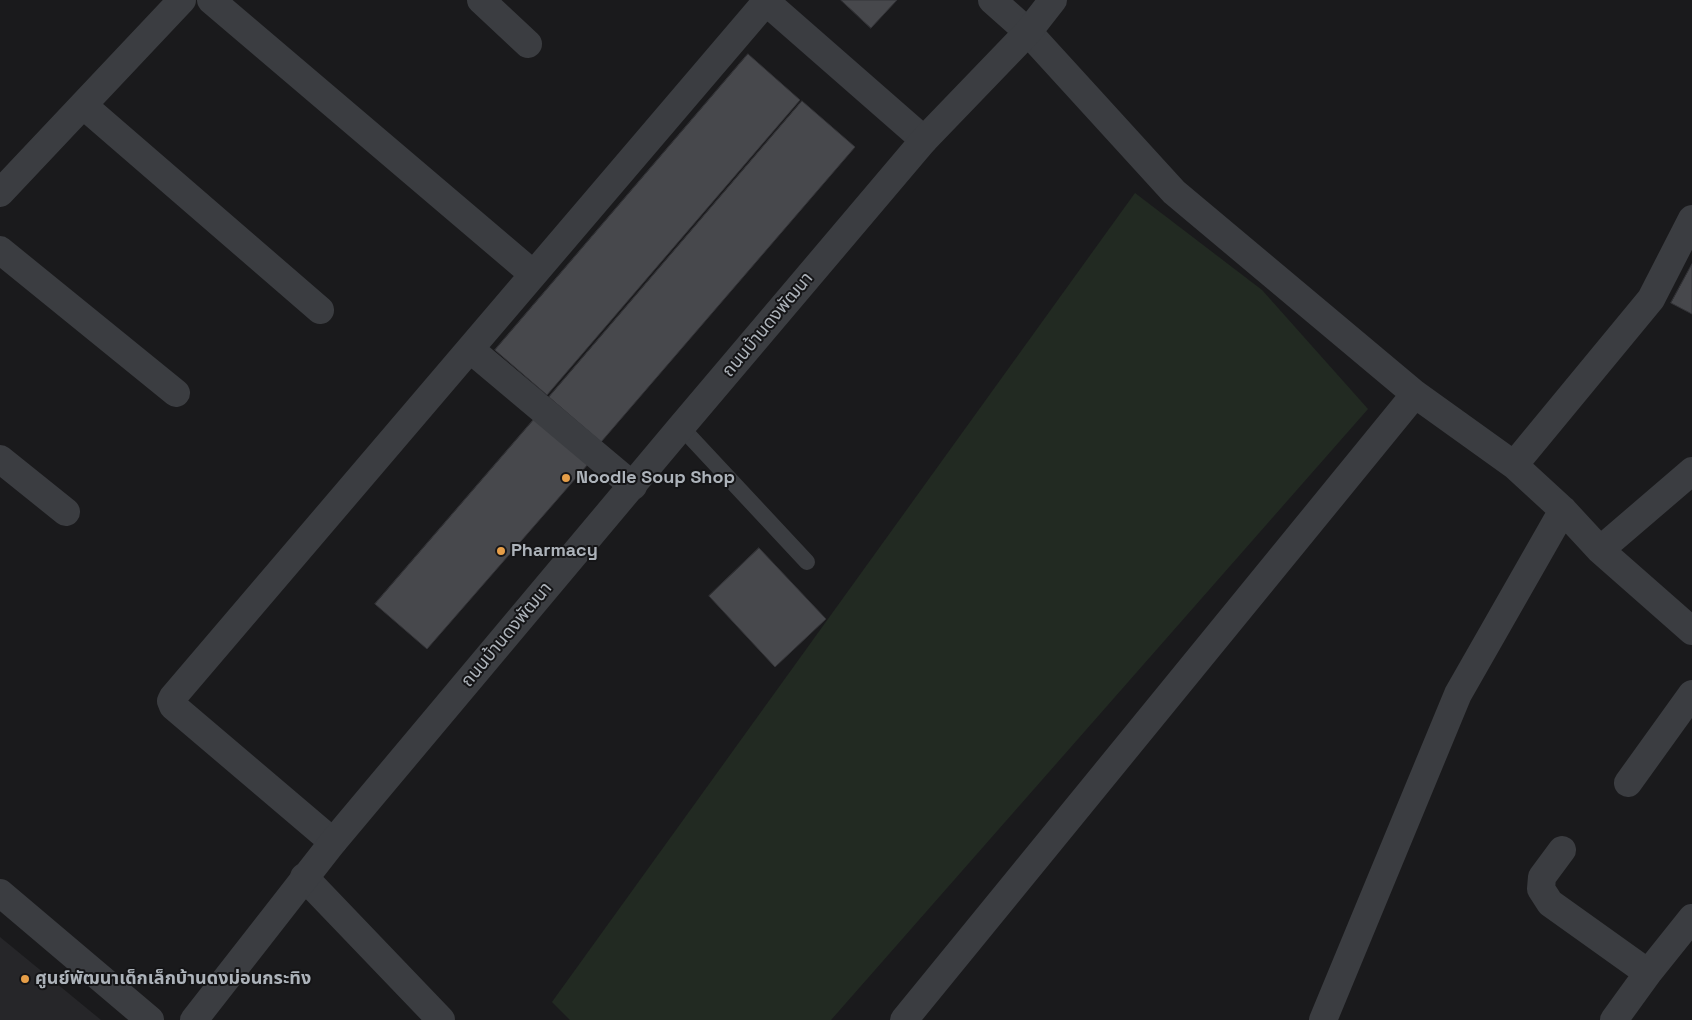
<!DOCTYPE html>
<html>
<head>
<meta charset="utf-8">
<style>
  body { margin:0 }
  canvas { display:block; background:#1a1a1c }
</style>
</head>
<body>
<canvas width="1692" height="1020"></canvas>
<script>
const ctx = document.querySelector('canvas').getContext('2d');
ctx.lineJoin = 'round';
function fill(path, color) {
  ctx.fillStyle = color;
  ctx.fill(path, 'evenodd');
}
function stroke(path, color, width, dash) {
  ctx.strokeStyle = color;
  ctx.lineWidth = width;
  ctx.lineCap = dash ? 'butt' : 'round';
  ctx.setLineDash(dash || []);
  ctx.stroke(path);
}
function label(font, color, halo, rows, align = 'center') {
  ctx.font = font + ' "Space Grotesk","Noto Sans Thai",sans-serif';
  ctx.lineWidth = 4;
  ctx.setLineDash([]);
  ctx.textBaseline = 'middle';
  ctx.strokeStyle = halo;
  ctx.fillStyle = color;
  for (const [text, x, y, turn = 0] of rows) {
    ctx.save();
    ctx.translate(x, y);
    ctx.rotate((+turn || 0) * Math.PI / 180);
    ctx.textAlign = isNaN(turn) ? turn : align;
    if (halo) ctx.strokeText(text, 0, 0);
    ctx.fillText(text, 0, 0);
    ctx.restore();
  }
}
fill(new Path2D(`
  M0 937 101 1020H0Z`), '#262629');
fill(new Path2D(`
  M1135 193 1262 290 1368 409 831 1020H570L552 1002Z`), '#222a22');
const building = new Path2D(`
  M841 0H897L871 28Z
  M748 54 800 100 547 395 495 350Z
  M802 101 855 147 601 442 549 397Z
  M1692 264V314L1671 303Z
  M536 417 589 463 427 649 375 604Z
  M759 548 826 619 775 667 709 596Z`);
fill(building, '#47484c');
stroke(building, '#343438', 1);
stroke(new Path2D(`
  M681 427 807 562`), '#3b3d41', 16);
stroke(new Path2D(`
  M211 0 533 274
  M481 0 528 44
  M992 0 1028 32 1174 192 1415 394 1514 465 1563 510 1600 550 1692 631
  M83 105 320 310
  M0 193 182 0
  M0 250 176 393
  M470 349 633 486
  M0 459 66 512
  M1514 465 1651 299 1692 219
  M1600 550 1692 471
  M1628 783 1692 694
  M333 842 173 706 171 701 173 697 759 10 765 6 772 7 924 140
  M1562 850 1542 877 1541 889 1550 903 1648 973
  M304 877 441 1020
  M904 1020 1415 394
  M1323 1020 1458 694 1563 510
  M1614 1020 1648 973 1692 918`), '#3b3d41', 28);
stroke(new Path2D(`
  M0 893 150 1020
  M194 1020 333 842 681 427 924 140 1028 32 1053 0`), '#3b3d41', 28);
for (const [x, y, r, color] of [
  [566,478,5,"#e69e48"],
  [501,551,5,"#e69e48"],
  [25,979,5,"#e69e48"]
]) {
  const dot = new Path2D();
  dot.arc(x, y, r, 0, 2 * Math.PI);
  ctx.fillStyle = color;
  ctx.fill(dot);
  stroke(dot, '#151517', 2);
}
label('18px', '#adb3ba', '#151517', [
  ["ถนนบ้านดงพัฒนา",768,325,-50],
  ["ถนนบ้านดงพัฒนา",507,635,-50]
]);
label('bold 18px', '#adb3ba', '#151517', [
  ["Noodle Soup Shop",576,478],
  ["Pharmacy",511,551],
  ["ศูนย์พัฒนาเด็กเล็กบ้านดงม่อนกระทิง",35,979]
], 'left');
</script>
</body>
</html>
